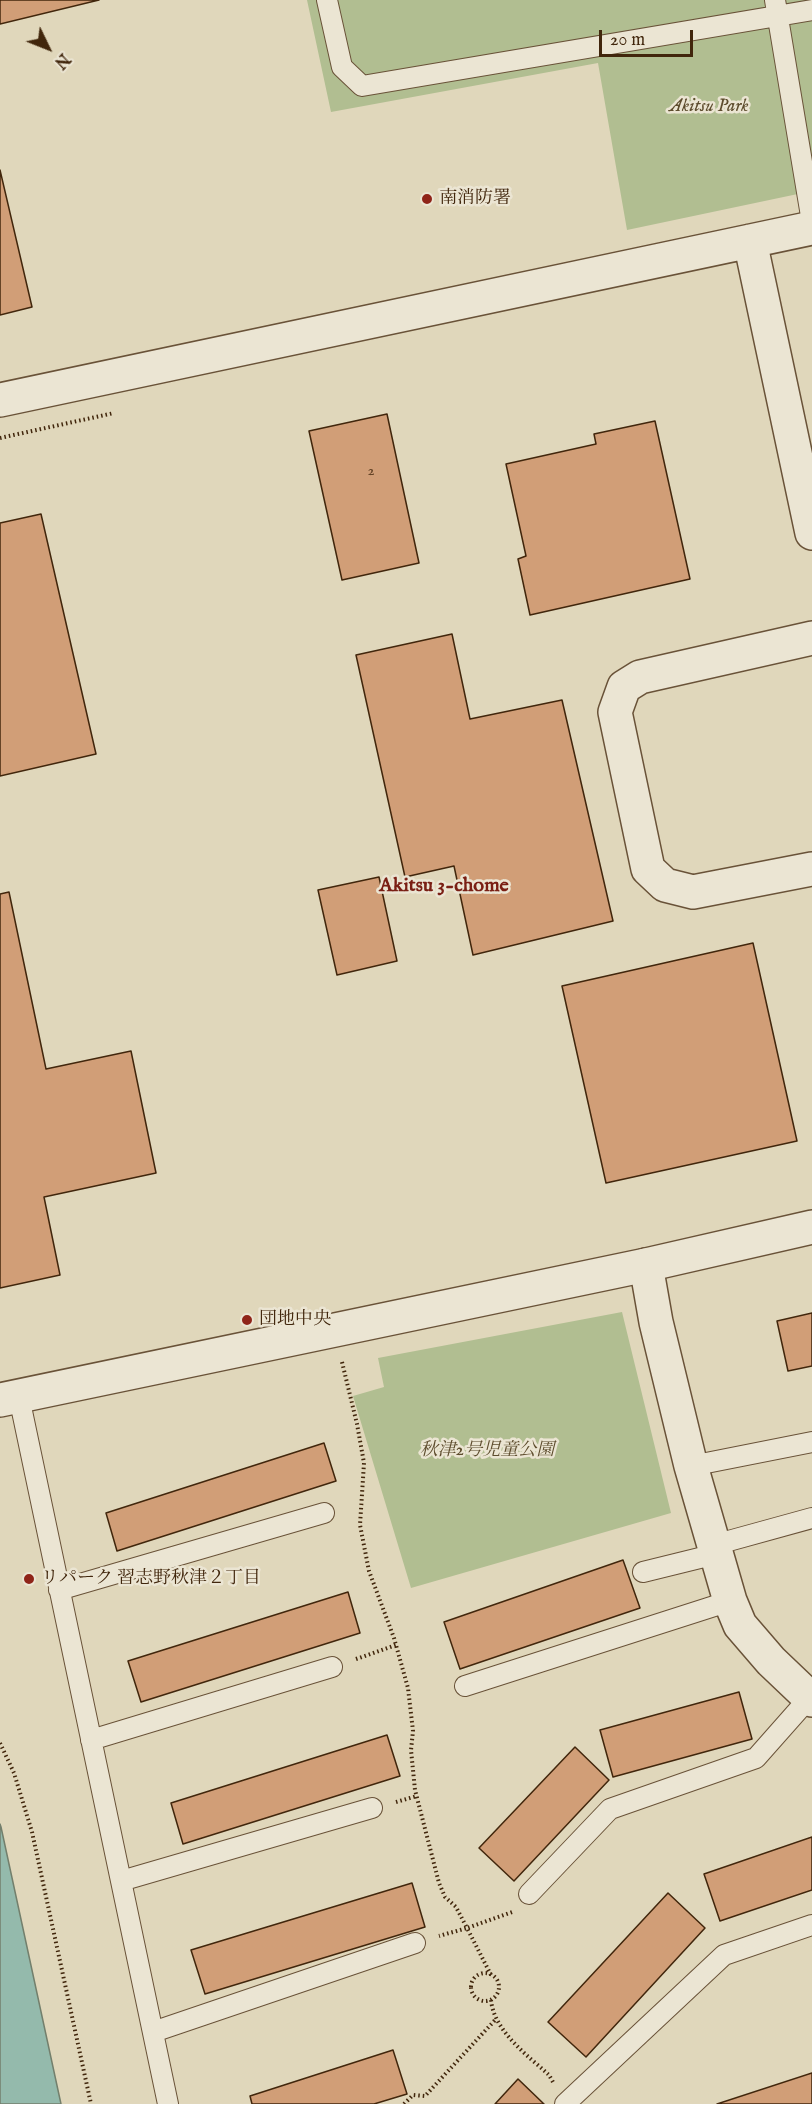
<!DOCTYPE html>
<html>
<head>
<meta charset="utf-8">
<style>
  body { margin:0 }
  #map { position:relative; width:812px; height:2104px; overflow:hidden; background:#e0d7bb; font-family:"IM FELL English",serif }
  canvas { display:block }
  .north { position:absolute; left:18px; top:18px; width:60px; height:60px; -webkit-text-stroke:4px #ebe5d3; paint-order:stroke; rotate:133deg; font-size:16px; font-weight:700; line-height:24px; text-align:center; color:#41260c }
  .north::after { content:''; display:block; margin:auto; width:21px; height:27px; background:#41260c; clip-path:polygon(50% 0,100% 100%,50% 72%,0 100%) }
  .scale { position:absolute; left:599px; top:30px; width:94px; height:27px; box-sizing:border-box; border:3px solid #41260c; border-top:0; padding-left:8px; font-size:18px; line-height:21px; white-space:nowrap; color:#41260c; -webkit-text-stroke:4px #ebe5d3; paint-order:stroke }
</style>
</head>
<body>
<div id="map">
<canvas width="812" height="2104"></canvas>
<div class="north">N</div>
<div class="scale">20 m</div>
</div>
<script>
const ctx = document.querySelector('canvas').getContext('2d');
ctx.lineJoin = 'round';
function fill(path, color) {
  ctx.fillStyle = color;
  ctx.fill(path, 'evenodd');
}
function stroke(path, color, width, dash) {
  ctx.strokeStyle = color;
  ctx.lineWidth = width;
  ctx.lineCap = dash ? 'butt' : 'round';
  ctx.setLineDash(dash || []);
  ctx.stroke(path);
}
function label(font, color, halo, rows, align = 'center') {
  ctx.font = font + ' "IM FELL English","Noto Serif JP",serif';
  ctx.lineWidth = 5;
  ctx.setLineDash([]);
  ctx.textBaseline = 'middle';
  ctx.strokeStyle = halo;
  ctx.fillStyle = color;
  for (const [text, x, y, turn = 0] of rows) {
    ctx.save();
    ctx.translate(x, y);
    ctx.rotate((+turn || 0) * Math.PI / 180);
    ctx.textAlign = isNaN(turn) ? turn : align;
    if (halo) ctx.strokeText(text, 0, 0);
    ctx.fillText(text, 0, 0);
    ctx.restore();
  }
}
fill(new Path2D(`
  M307 0H812V191L627 230 598 63 331 112Z
  M622 1312 671 1513 411 1588 353 1396 384 1387 378 1358Z`), '#b1be91');
const water = new Path2D(`
  M0 1824 1 1827 61 2104H0Z`);
fill(water, '#94baac');
stroke(water, '#737f6c', 1.5);
const building = new Path2D(`
  M0 0H99L0 24Z
  M0 170 32 307 0 315Z
  M387 414 419 563 342 580 309 431Z
  M655 421 690 579 530 615 518 559 526 556 506 464 596 444 594 434Z
  M41 514 96 754 0 776V523Z
  M452 634 470 719 562 700 613 921 473 955 454 866 405 877 356 655Z
  M379 877 397 961 337 975 318 890Z
  M9 892 46 1069 131 1051 156 1173 44 1197 60 1275 0 1288V894Z
  M753 943 797 1141 606 1183 562 986Z
  M812 1313V1366L788 1371 777 1321Z
  M324 1443 336 1481 117 1551 106 1513Z
  M623 1560 640 1608 460 1669 444 1622Z
  M348 1592 360 1633 141 1702 128 1661Z
  M739 1692 752 1739 613 1777 600 1730Z
  M387 1735 400 1776 183 1844 171 1803Z
  M575 1747 609 1780 514 1881 479 1848Z
  M812 1837V1890L720 1921 704 1874Z
  M412 1883 425 1927 205 1994 191 1950Z
  M668 1893 705 1928 586 2057 548 2022Z
  M393 2050 407 2094 374 2104H252L250 2096Z
  M812 2073V2104H717Z
  M518 2079 544 2104H495Z`);
fill(building, '#d19e77');
stroke(building, '#41260c', 1.5);
const service = new Path2D(`
  M327 0 342 67 362 86 812 10
  M775 0 812 222
  M19 1397 168 2104
  M691 1466 812 1442
  M714 1545 812 1518
  M643 1572 716 1554
  M59 1590 324 1513
  M465 1686 730 1601
  M91 1740 332 1667
  M121 1881 372 1808
  M529 1894 610 1809 756 1758 809 1698
  M153 2032 415 1943
  M565 2104 724 1955 812 1925`);
const minor = new Path2D(`
  M812 638 640 677 624 687 615 712 648 869 665 885 693 892 812 869
  M646 1265 656 1322 691 1466 730 1601 740 1625 771 1661 812 1700`);
const tertiary = new Path2D(`
  M750 241 812 533
  M0 400 812 228
  M0 1400 646 1265 812 1227`);
stroke(service, '#695238', 22);
stroke(minor, '#695238', 36);
stroke(tertiary, '#695238', 36);
stroke(new Path2D(`
  M0 438 114 413
  M342 1362 357 1424 364 1463 360 1525 369 1571 394 1638 408 1688 413 1731 411 1750 415 1790 439 1883 445 1897 456 1907 467 1928 439 1936
  M356 1659 396 1645
  M0 1743 14 1773 32 1832 91 2104
  M396 1802 417 1796
  M471 1987a14 14 0 1 1 28 0a14 14 0 1 1-28 0Z
  M491 1975 467 1928 512 1912
  M491 2000C494 2031 527 2055 549 2075L553 2082
  M404 2104 413 2095 425 2096 496 2019`), '#41260c', 4, [1.5, 3]);
stroke(service, '#ebe5d3', 20);
stroke(minor, '#ebe5d3', 33);
stroke(tertiary, '#ebe5d3', 33);
for (const [x, y, r, color] of [
  [427,199,6,"#8f2418"],
  [247,1320,6,"#8f2418"],
  [29,1579,6,"#8f2418"]
]) {
  const dot = new Path2D();
  dot.arc(x, y, r, 0, 2 * Math.PI);
  ctx.fillStyle = color;
  ctx.fill(dot);
  stroke(dot, '#ebe5d3', 2);
}
label('15px', '#654427', null, [
  ["2",371,472]
]);
label('italic 18px', '#5d4c2d', '#ebe5d3', [
  ["Akitsu Park",709,107],
  ["秋津2号児童公園",487,1451]
]);
label('18px', '#41260c', '#ebe5d3', [
  ["南消防署",439,199],
  ["団地中央",259,1320],
  ["リパーク 習志野秋津２丁目",41,1579]
], 'left');
label('bold 20px', '#7a1f14', '#ebe5d3', [
  ["Akitsu 3-chome",444,887]
]);
</script>
</body>
</html>
